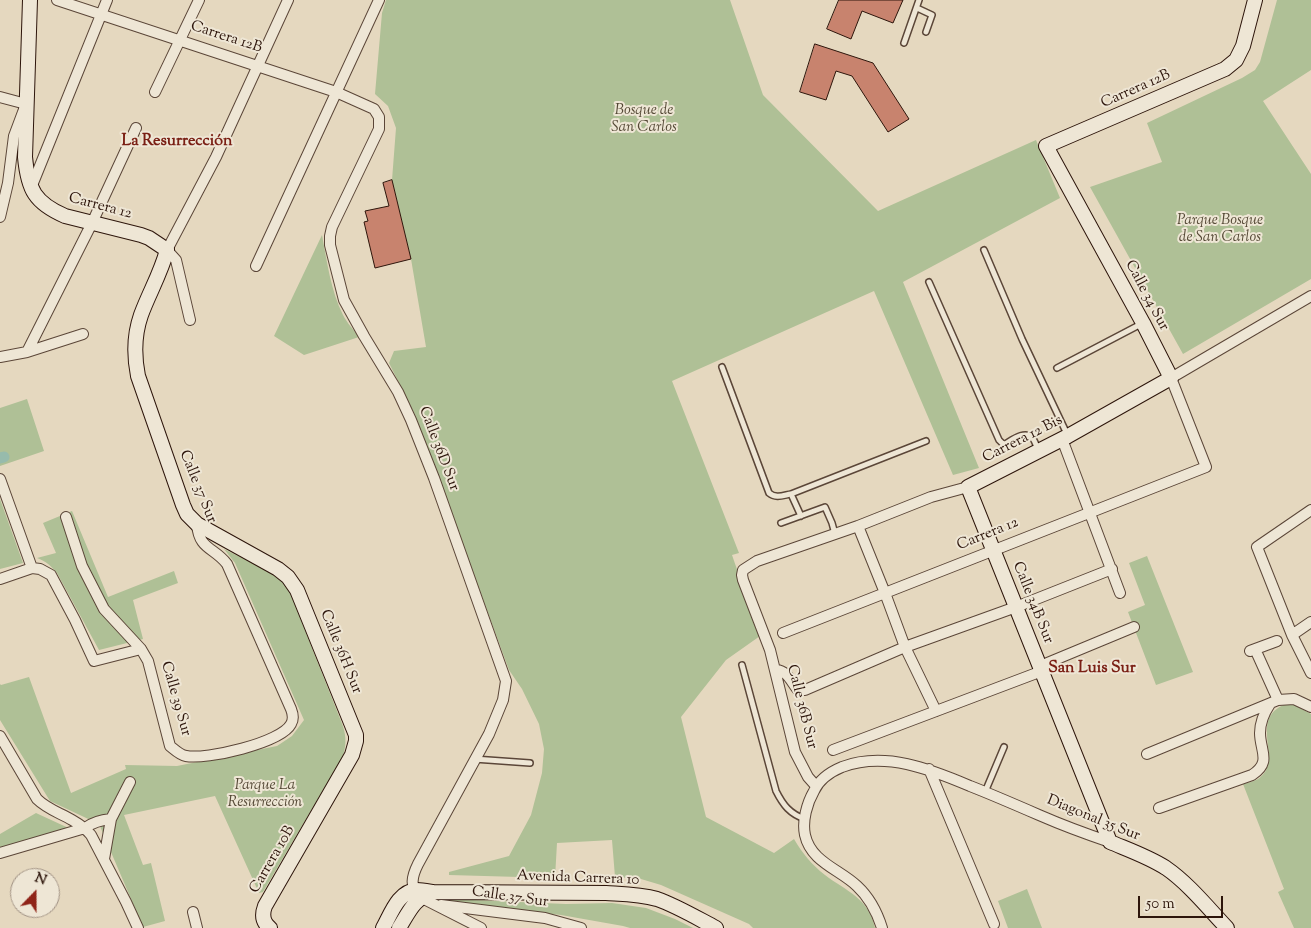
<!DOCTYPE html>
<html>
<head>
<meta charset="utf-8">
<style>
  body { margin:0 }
  #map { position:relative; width:1311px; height:928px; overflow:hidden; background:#e5d8bf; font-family:"Sorts Mill Goudy",serif }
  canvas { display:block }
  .north { position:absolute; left:10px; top:868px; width:50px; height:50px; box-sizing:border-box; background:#eee6d5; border:1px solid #a19284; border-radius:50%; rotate:22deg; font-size:14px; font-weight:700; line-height:20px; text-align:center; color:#2d150b }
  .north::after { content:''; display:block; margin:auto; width:18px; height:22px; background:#8f2418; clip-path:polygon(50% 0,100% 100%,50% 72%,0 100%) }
  .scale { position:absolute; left:1138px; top:896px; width:85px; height:22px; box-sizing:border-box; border:2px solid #2d150b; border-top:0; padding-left:6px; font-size:15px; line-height:18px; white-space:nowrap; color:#2d150b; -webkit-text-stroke:4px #eee6d5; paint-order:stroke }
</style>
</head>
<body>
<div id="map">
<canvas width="1311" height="928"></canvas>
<div class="north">N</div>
<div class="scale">50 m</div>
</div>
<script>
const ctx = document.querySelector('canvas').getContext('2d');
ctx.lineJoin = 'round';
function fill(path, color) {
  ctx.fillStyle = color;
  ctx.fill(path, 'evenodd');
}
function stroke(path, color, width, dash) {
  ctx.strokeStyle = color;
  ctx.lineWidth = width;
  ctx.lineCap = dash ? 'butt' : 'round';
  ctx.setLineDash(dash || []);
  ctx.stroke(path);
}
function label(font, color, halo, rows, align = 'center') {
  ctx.font = font + ' "Sorts Mill Goudy",serif';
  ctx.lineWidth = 4;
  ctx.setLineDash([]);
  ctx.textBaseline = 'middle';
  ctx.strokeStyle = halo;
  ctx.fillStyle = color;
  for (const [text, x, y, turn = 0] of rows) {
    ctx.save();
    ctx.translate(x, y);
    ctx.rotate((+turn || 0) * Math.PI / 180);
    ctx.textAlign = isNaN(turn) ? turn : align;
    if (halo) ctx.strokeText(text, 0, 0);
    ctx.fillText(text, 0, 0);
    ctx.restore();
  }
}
fill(new Path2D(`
  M386 0H730L763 95 878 211 1036 140 1060 198 903 282 979 468 953 475 874 291 672 381 739 553 732 555 760 636 726 660 681 717 706 817 774 853 794 839C803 854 811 864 825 875 846 891 869 898 875 928H753L749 924 661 885 641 879 615 877 612 840 557 843 555 878 449 875V872L509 856 531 815 542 773 544 749 539 724 522 689 509 670 415 415 389 363 394 351 426 347 411 259 392 180 396 128 388 106 375 94 382 13Z
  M1277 0H1311V70L1263 101 1311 174V279L1183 354 1090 187 1162 162 1147 123 1242 78 1255 70 1260 62Z
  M322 235C327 262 331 291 343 315 347 323 354 330 359 337L304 355 274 336Z
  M27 399 44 451 0 466V408Z
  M0 499 23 563 0 569Z
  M72 511 108 597 174 571 178 583 133 600 143 639 99 650 57 573C51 566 46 561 37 558L56 553 43 523Z
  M224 549 270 572 281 578 287 585 341 721C346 733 347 743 343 756L263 892 259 893 215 796 124 815 143 865 151 863 165 921 143 927 99 824 50 801 0 720V684L1 685 29 677 71 793 126 769 125 765 177 766 277 746 292 736 304 720 235 563Z
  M1147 556 1193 672 1156 685 1128 612 1145 605 1129 563Z
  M1286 704H1293L1311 714V928H1294L1278 892 1284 889 1243 784C1248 783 1254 781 1258 779 1286 761 1246 719 1286 704Z
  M36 813 75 831 0 853V834Z
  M1027 889 1042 928H1008L998 901Z
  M449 899 566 904 612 903 646 908 675 919 693 928H630L623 926 561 915 448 902Z`), '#afc096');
stroke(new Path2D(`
  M0 458 4 457`), '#97bbac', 11);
const building = new Path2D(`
  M839 0H903L893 23 862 11 851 39 827 29Z
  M815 44 873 63 909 119 888 132 852 76 836 71 826 100 800 92Z
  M392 180 411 259 375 268 364 222 368 221 365 211 389 206 383 183Z`);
fill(building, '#c8836e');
stroke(building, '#2d150b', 1);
const lane = new Path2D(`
  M917 8 932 15 926 32
  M904 43 919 0
  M984 250 1022 339 1067 434
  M929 282 999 440 1002 443 1005 444C1012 440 1025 430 1032 438 1035 440 1036 446 1038 449
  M722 367 769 493C776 499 784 495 791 494L926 441
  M1057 368 1143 323
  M791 494 801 516
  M781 523 825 507 832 523 835 534
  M742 665 776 791C783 805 790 814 805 819
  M474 759 530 763
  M985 792 1004 747`);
const street = new Path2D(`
  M57 0 336 92 374 109 379 117V129L332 227 330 236V245L344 300 364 336 398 392 411 420 434 478 506 681 503 700 489 734 418 864C412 876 409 887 420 897L481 928
  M155 92 199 0
  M0 97 26 104 14 136 8 183 0 217
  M31 188 107 0
  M256 266 379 0
  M190 320 176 260 167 250 216 157 288 0
  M27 352 92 223 136 128
  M0 357 27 352 83 334
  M1062 439 1120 593
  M0 479 32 568
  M1311 510 1257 547 1292 635 1311 673
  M66 517 82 566 104 609 141 649 148 661 170 746C175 750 180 755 186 756 206 760 281 743 291 724 294 719 293 714 291 709L227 564C214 547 199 550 197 524
  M858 526 885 593 905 647 936 711
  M0 579 32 568 40 569 51 575 75 620 94 661 141 649
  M783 633 1206 467 1171 378 1311 296
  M1292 635 1311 622
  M1255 649 1278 700
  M1250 651 1277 641
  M1040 666 1134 627
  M776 670C788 671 791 682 798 690H805L905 647 1016 607 1112 569
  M0 736 37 799C47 809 60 813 72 820 79 824 86 829 91 835L126 902 138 928
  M833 750 1042 671
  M1147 754 1278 700 1294 699 1311 707
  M929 769 994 924
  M816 786 808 777 795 752 770 650 743 580 742 575 743 570 757 561 858 526 931 497 968 487
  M1159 808 1252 775C1272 762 1260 751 1260 733 1260 722 1264 713 1270 704
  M0 853 85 828C93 822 100 820 111 819
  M104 859 111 819 130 782
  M441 905 545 918 581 928
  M193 912 197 928
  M882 928C877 912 870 898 857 886 839 869 811 862 805 835 802 821 807 803 814 791 819 780 830 772 842 767 885 751 930 769 970 786 993 795 1016 805 1039 815 1062 825 1086 834 1110 842`);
const secondary = new Path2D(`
  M30 0 25 157C28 190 35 203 65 216L141 235 149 238 167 250C161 273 149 293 141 315 134 335 134 356 138 376L183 505 187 514 197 524 278 569 288 577 297 590 356 735V741L352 755 265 906C262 914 262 922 270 928
  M383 928C391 914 398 891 417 890 422 890 427 891 433 892L606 893C623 894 640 894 657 899 677 906 697 918 716 928
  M399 928C409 912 414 898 433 892
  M1227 928C1209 909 1188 883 1166 868 1149 857 1129 850 1110 842L968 487 1068 436 1171 378 1143 323 1046 146 1225 69 1236 60 1243 46 1255 0`);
stroke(lane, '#5b4638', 8);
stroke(street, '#5b4638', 12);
stroke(secondary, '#2d150b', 16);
stroke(lane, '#eee6d5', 5);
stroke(street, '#eee6d5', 10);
stroke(secondary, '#eee6d5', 14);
label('15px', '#2d150b', '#eee6d5', [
  ["Carrera 12B",226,38,18],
  ["Carrera 12B",1136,90,-24],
  ["Carrera 12",100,207,15],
  ["Calle 34 Sur",1146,296,62],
  ["Carrera 12 Bis",1023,440,-27],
  ["Calle 36D Sur",438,449,69],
  ["Calle 37 Sur",197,487,68],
  ["Carrera 12",988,535,-22],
  ["Calle 34B Sur",1032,603,68],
  ["Calle 36H Sur",340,652,68],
  ["Calle 39 Sur",175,699,74],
  ["Calle 36B Sur",801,707,76],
  ["Diagonal 35 Sur",1093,819,22],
  ["Carrera 10B",273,860,-60],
  ["Avenida Carrera 10",578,879,2],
  ["Calle 37 Sur",510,898,8]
]);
label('italic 15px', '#544835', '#eee6d5', [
  ["Bosque de",644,111],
  ["San Carlos",644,128],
  ["Parque Bosque",1220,221],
  ["de San Carlos",1220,238],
  ["Parque La",265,786],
  ["Resurrección",265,803]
]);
label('bold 16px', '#7a1f14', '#eee6d5', [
  ["La Resurrección",177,142],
  ["San Luis Sur",1092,669]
]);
</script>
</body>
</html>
